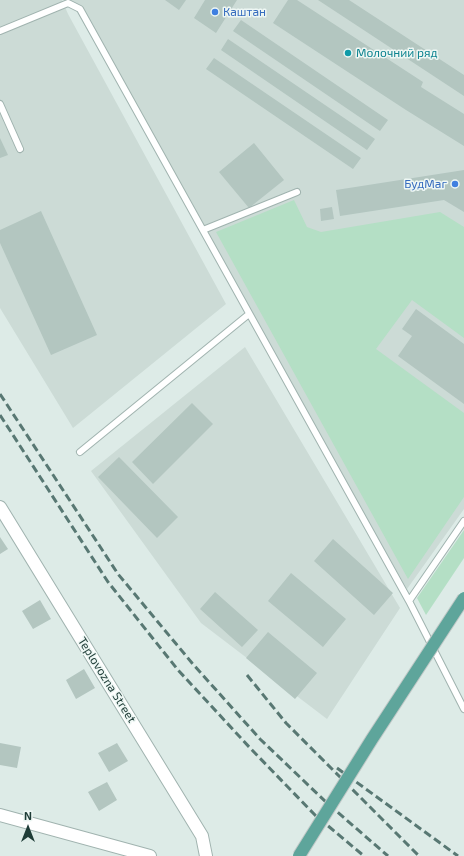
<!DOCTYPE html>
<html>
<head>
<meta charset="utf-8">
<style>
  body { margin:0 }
  #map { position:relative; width:464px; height:856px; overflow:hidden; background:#ddebe7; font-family:"Exo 2",sans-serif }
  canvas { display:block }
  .north { position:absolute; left:8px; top:808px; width:40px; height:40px; -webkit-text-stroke:3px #eef7f4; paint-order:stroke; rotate:0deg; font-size:11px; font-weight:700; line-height:16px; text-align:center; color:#1e3c37 }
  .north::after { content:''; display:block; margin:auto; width:14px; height:18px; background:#1e3c37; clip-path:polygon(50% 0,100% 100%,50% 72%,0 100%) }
</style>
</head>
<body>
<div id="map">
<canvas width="464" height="856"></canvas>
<div class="north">N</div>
</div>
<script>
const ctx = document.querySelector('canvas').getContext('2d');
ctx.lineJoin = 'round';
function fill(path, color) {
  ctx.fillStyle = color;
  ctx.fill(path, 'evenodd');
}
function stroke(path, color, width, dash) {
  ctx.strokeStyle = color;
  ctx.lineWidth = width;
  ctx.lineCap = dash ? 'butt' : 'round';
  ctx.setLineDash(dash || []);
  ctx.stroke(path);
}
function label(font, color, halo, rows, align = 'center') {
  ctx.font = font + ' "Exo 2",sans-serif';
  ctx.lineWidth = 3;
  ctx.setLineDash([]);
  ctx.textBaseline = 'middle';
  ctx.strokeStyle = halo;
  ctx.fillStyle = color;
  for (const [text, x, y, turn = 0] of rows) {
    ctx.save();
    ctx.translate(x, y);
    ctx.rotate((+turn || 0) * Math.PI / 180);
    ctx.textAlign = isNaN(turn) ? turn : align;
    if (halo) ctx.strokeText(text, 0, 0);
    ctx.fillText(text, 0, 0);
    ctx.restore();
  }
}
fill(new Path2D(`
  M0 0H62L68 14 226 304 73 428 0 308Z
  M70 0H464V509L407 589Z
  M245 347 400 608 327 719 201 623 91 471Z`), '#ccdbd6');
fill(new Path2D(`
  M294 200 307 227 321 232 440 212 464 227V338L412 300 376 349 464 413V497L408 579 216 232Z
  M464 530V558L426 615 417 598Z`), '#b4dfc5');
fill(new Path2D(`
  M165 0H186L179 10Z
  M205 0H237L216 33 194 18Z
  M288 0H297L423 82 421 87 464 114V146L406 110 273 23Z
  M318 0H349L464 75V96Z
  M241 20 388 120 380 131 233 31Z
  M228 39 375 139 367 150 221 50Z
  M214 58 361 158 353 169 206 69Z
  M0 138 8 155 0 158Z
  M254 143 284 180 249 208 219 172Z
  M464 170V212L444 200 340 216 336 190Z
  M332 207 334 219 321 221 320 209Z
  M41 211 97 335 51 355 0 243V230Z
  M416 309 464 344V404L398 356 412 336 402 329Z
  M192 403 213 424 153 484 132 462Z
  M119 457 178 517 157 538 98 477Z
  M0 537 8 549 0 554Z
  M333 539 393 593 374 615 314 561Z
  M291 573 346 619 323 647 268 601Z
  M215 592 258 630 242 647 200 609Z
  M40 600 51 619 33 629 22 611Z
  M268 632 317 673 295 699 246 658Z
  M84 669 95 688 76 699 66 680Z
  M0 743 21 747 17 768 0 765Z
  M117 743 128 761 109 772 98 753Z
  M107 782 117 800 99 811 88 792Z`), '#b3c6c0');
const lane = new Path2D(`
  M0 31 68 3 80 9 409 601 464 521
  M0 104 20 149
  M203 230 297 192
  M80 452 249 314
  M409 601 464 709`);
const street = new Path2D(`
  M0 507 202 836 206 856
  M0 815 150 856`);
stroke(lane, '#a0b3af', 8);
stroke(street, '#a0b3af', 14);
stroke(lane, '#fff', 6);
stroke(street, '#fff', 12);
stroke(new Path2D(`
  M0 394 118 574 192 663 260 739 327 803 388 856
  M0 415 108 582 178 670 251 749 315 815 364 856
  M247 675 286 723 419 856
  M337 768 458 856`), '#587873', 3, [8, 4]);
const primaryBridge = new Path2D(`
  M299 856 372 739 464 598`);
stroke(primaryBridge, '#c0c8c7', 14, []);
stroke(primaryBridge, '#5ea59b', 12);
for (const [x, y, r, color] of [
  [215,12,4,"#3f7fe0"],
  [348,53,4,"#0f9aa8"],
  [455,184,4,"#3f7fe0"]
]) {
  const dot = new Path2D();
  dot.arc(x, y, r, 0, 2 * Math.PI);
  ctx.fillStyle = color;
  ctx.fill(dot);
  stroke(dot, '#eef7f4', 1.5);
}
label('12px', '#366cbe', '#eef7f4', [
  ["Каштан",223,12],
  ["БудМаг",447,184,"right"]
], 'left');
label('12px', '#0d838f', '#eef7f4', [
  ["Молочний ряд",356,53]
], 'left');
label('12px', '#1e3c37', '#eef7f4', [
  ["Teplovozna Street",107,680,58]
]);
</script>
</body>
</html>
